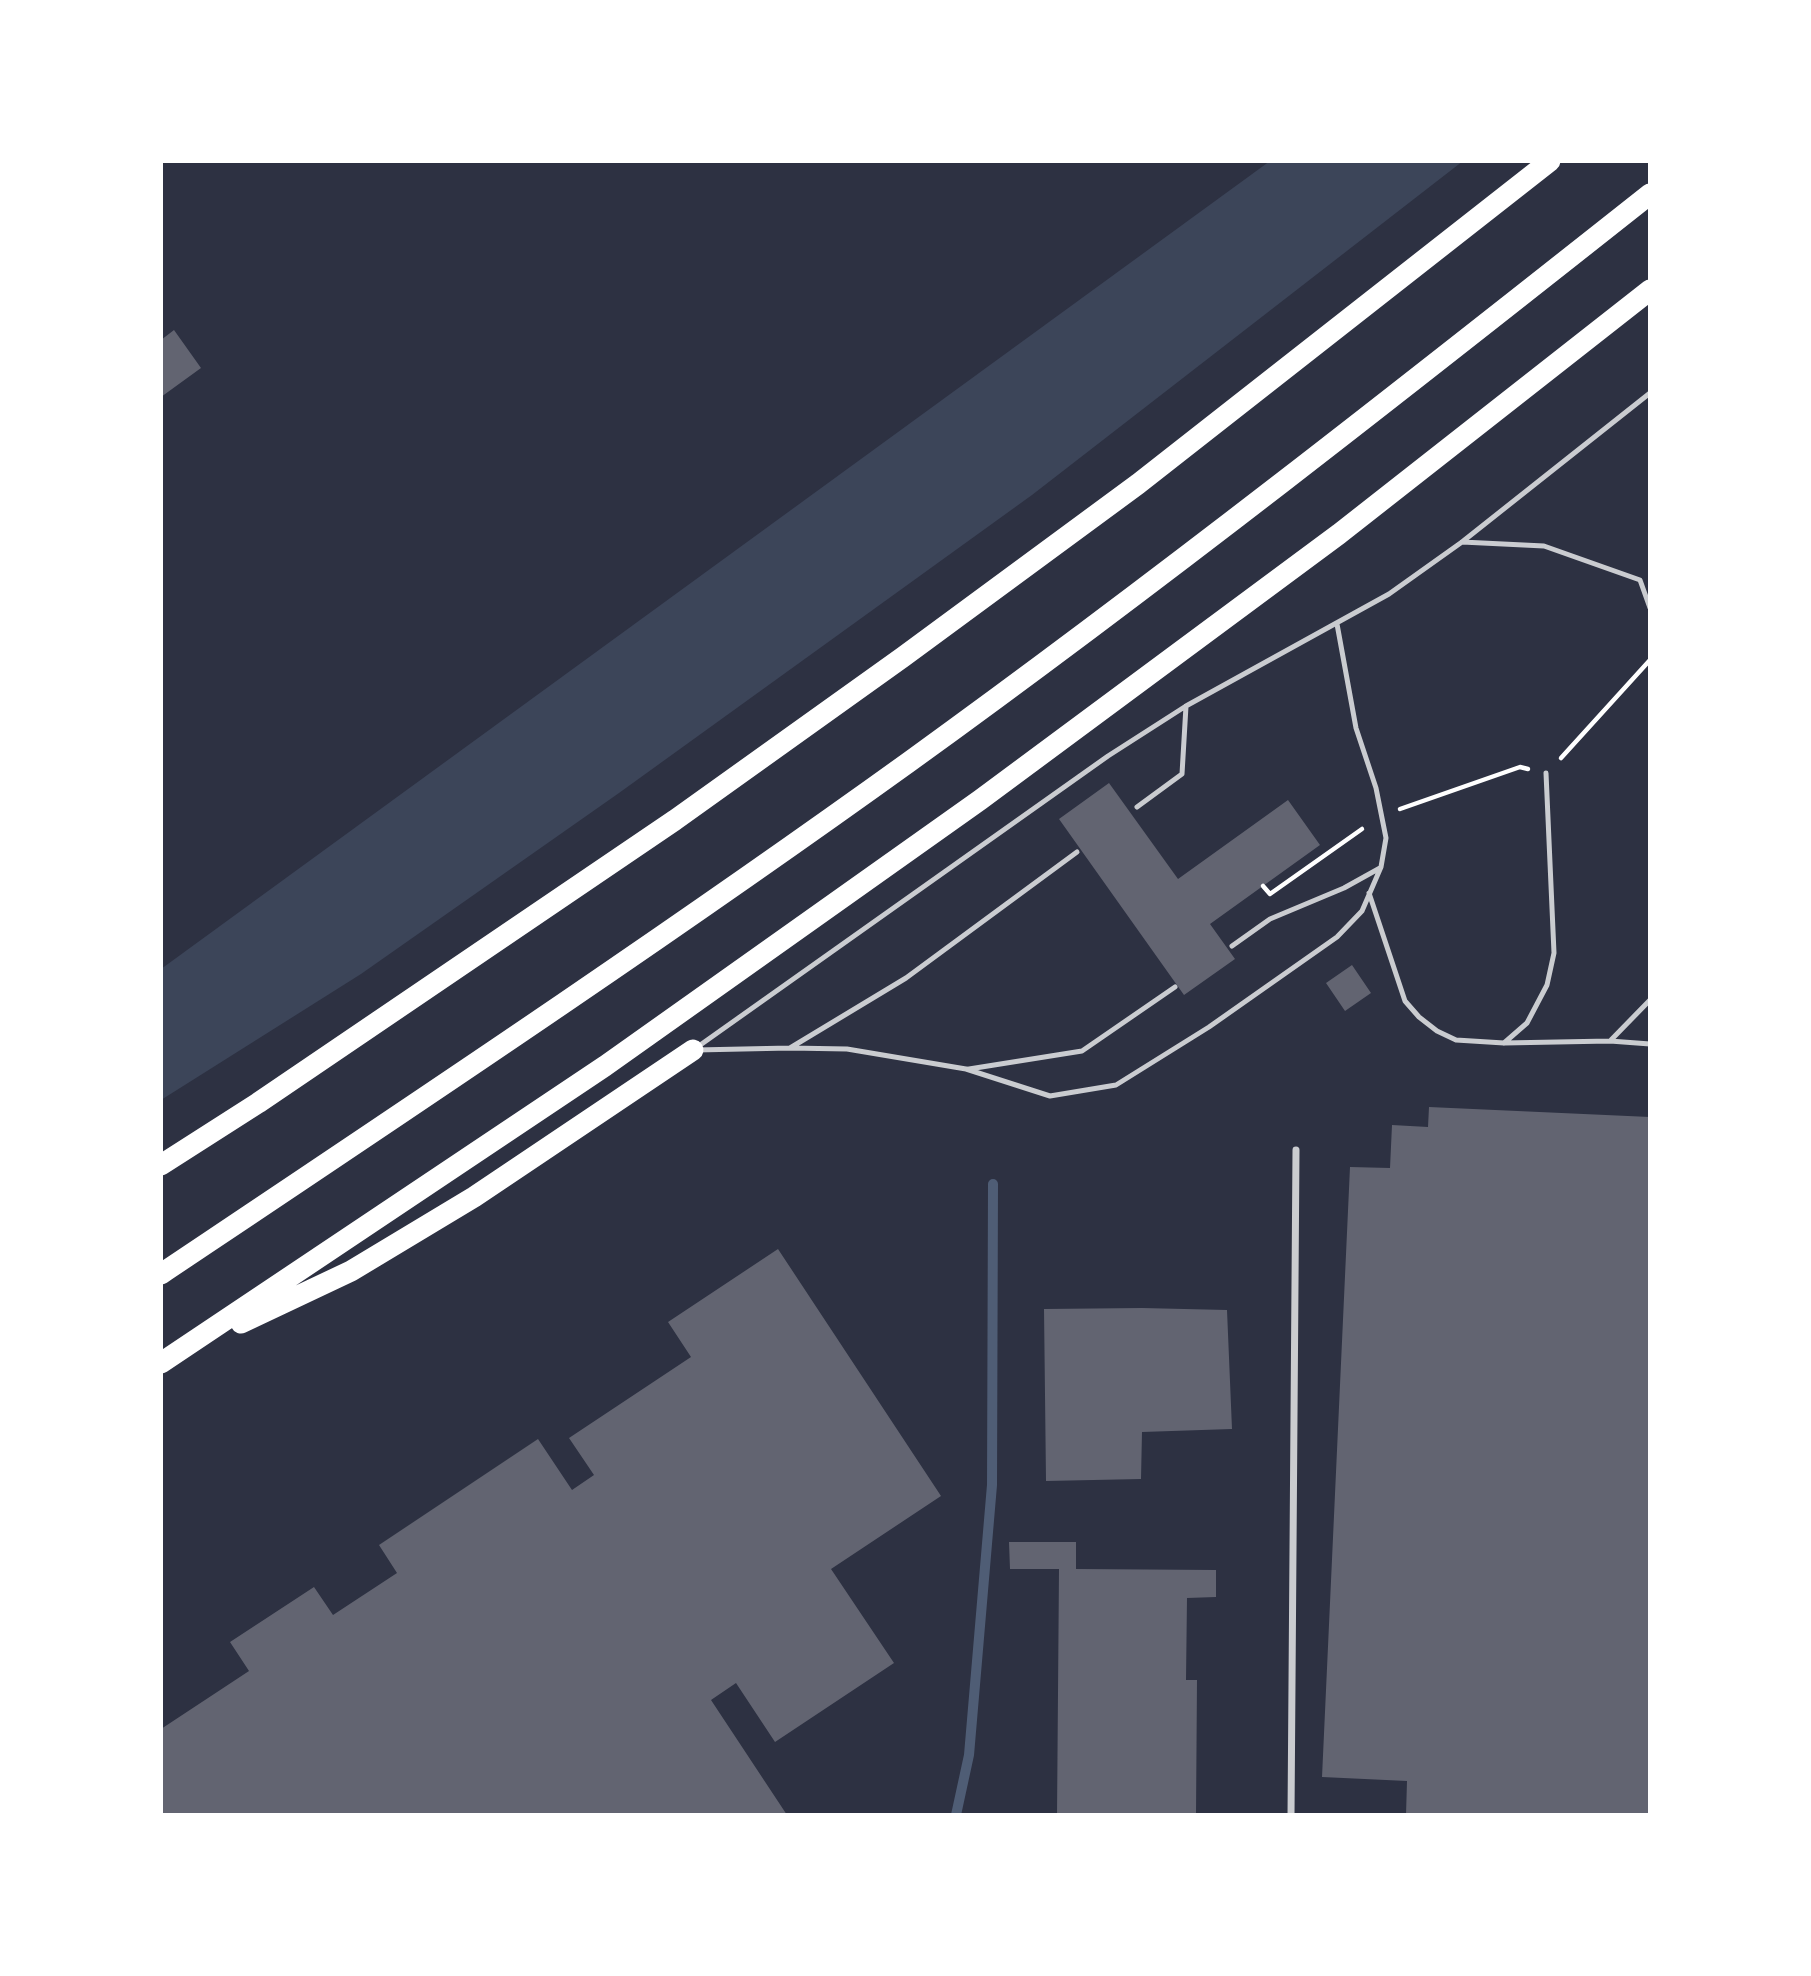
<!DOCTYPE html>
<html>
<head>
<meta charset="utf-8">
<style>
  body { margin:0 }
  #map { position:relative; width:1811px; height:1976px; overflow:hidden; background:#2d3142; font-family:"Roboto Condensed",sans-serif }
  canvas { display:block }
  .frame { position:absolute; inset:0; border:163px solid #fff; pointer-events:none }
</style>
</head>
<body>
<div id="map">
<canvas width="1811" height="1976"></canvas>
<div class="frame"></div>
</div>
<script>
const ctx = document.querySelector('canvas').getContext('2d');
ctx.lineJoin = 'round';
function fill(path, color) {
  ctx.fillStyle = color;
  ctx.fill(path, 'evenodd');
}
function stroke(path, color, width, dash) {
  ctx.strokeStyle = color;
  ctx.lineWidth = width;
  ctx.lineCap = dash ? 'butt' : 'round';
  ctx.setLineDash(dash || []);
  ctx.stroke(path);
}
fill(new Path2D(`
  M1270 161H1463L1032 495 619 793 361 974 161 1100V969Z`), '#3c4559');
stroke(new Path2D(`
  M956 1815 969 1755 992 1485 993 1184`), '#4f5d75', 10);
fill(new Path2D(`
  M174 330 201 368 161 397V340Z
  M1109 783 1178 879 1288 800 1320 845 1210 924 1235 959 1184 995 1059 819Z
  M1352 965 1371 993 1345 1011 1326 983Z
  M1429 1107 1650 1117V1815H1406L1407 1781 1322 1777 1350 1167 1390 1168 1392 1125 1428 1127Z
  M778 1249 941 1496 831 1569 894 1663 775 1742 736 1683 711 1700 787 1815H161V1729L249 1671 230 1642 314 1587 333 1615 397 1573 379 1545 538 1439 572 1490 594 1475 569 1438 691 1357 668 1322Z
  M1142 1308 1227 1310 1232 1429 1142 1432 1141 1479 1046 1481 1044 1309Z
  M1009 1542H1076V1569L1216 1570V1597L1187 1598 1186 1680H1197L1196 1815H1057L1059 1569H1010Z`), '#626471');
stroke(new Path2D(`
  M1561 758 1650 660
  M1400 809 1520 767 1528 769
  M1263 886 1270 894 1362 829`), '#fff', 4.5);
stroke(new Path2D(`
  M1462 542 1544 546 1640 580 1650 608
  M1137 807 1182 774 1186 706
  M1369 893 1405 1001 1419 1017 1437 1031 1456 1040 1504 1043 1610 1041 1650 1044
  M1232 946 1270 919 1344 888 1380 868
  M1611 1040 1650 1000
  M1504 1043 1527 1023 1547 985 1554 953 1546 773
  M696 1048 1108 756 1186 706 1389 594 1462 542 1650 393
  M790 1048 906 978 1077 852
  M696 1050 790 1048 847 1049 966 1069 1050 1096 1116 1085 1209 1027 1337 937 1362 911 1381 867 1386 838 1376 788 1356 728 1337 624
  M969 1069 1082 1051 1175 987`), '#caccd0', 5);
stroke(new Path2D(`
  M1291 1815 1296 1150`), '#caccd0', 7);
stroke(new Path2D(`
  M161 1165 258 1103 675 820 903 657 1138 484 1550 161
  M161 1274C412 1106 663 939 909 762 1161 580 1406 387 1650 194
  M241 1323 351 1271 474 1197 693 1050
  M161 1363 605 1066 980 800 1339 534 1650 290`), '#fff', 21);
</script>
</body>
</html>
